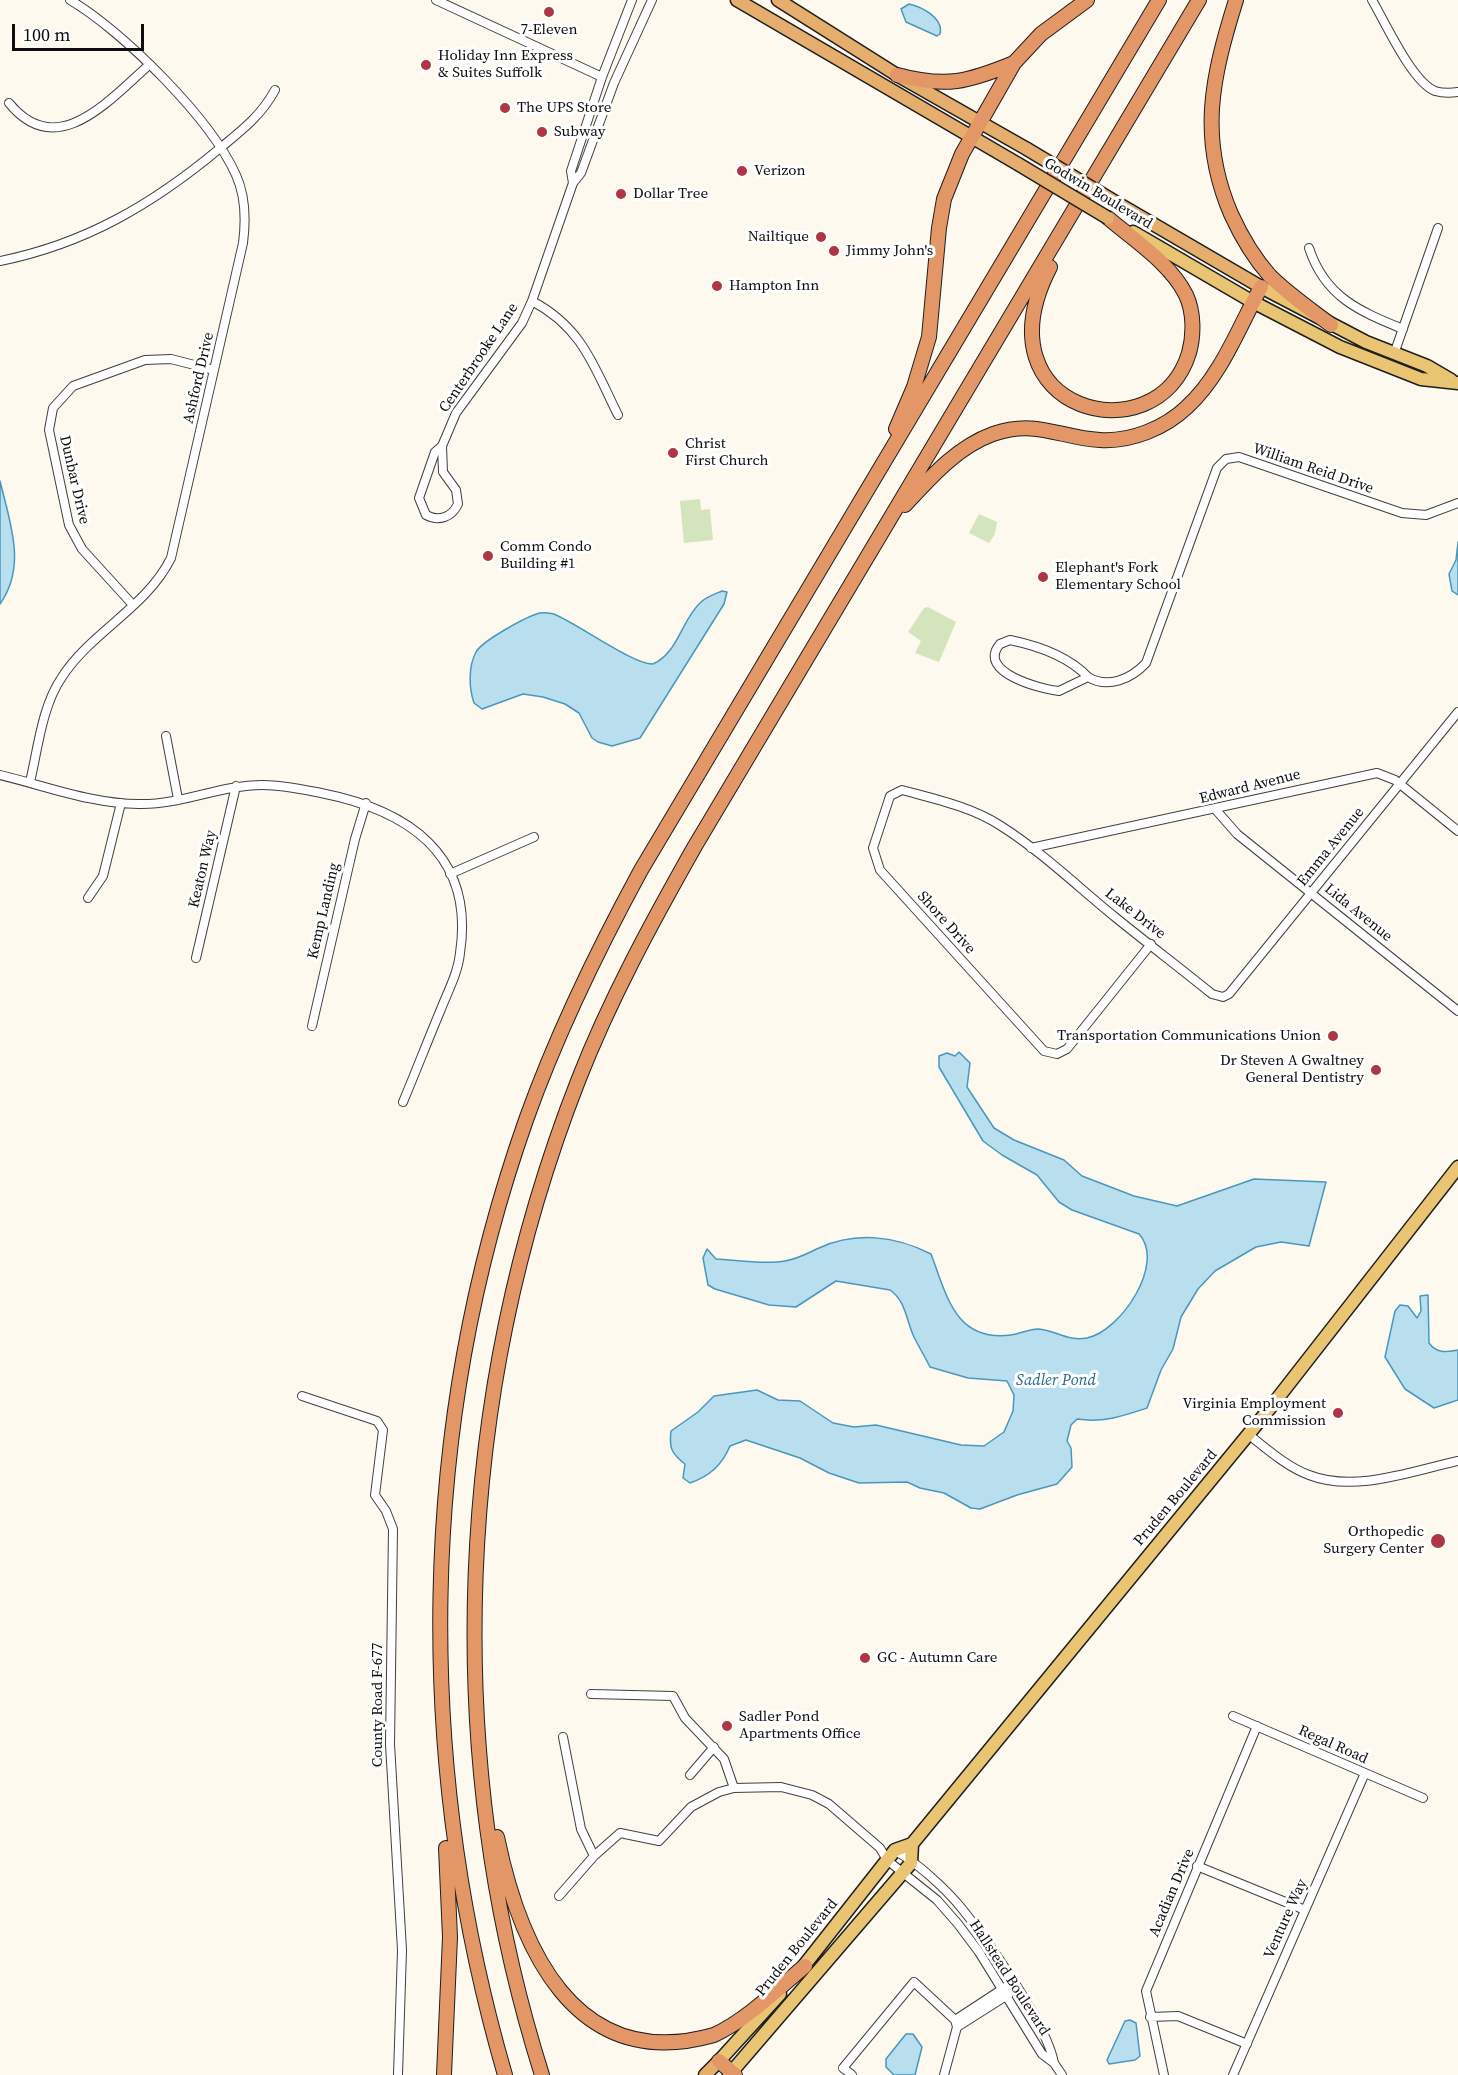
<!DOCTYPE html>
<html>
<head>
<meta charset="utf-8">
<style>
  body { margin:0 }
  #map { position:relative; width:1458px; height:2075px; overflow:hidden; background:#fdf9ef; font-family:"Source Serif 4",serif }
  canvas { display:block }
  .scale { position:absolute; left:12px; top:24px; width:132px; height:27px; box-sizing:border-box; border:3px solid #0d0d0d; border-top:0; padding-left:8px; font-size:18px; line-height:21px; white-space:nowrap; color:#0d0d0d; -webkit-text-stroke:4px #fff; paint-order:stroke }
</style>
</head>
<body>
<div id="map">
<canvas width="1458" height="2075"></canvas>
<div class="scale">100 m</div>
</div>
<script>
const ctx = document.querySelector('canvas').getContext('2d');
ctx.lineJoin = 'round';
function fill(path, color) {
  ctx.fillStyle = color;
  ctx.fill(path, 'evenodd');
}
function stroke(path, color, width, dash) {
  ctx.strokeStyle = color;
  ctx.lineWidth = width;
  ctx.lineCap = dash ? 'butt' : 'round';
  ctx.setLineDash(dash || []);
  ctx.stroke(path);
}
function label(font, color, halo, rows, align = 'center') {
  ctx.font = font + ' "Source Serif 4",serif';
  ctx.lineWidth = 6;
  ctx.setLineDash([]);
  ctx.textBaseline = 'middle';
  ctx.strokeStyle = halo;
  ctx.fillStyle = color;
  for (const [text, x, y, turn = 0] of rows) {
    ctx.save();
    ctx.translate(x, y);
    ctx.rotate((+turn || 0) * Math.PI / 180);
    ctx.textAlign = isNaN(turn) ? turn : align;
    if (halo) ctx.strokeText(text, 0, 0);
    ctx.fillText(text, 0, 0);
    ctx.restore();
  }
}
fill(new Path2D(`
  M700 499 701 510 710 509 713 540 684 543 680 501Z
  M979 514 997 522 995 534 989 543 969 533Z
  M928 607 956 622 939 662 915 653 921 641 908 632 924 608Z`), '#d4e4bc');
const water = new Path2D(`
  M909 4C922 7 944 18 940 34L937 36 906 22 901 9Z
  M0 481C10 523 27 566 0 604Z
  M1458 542V595L1452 591 1449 574 1456 560Z
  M722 591 727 592 724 604 640 738 612 746 598 742 592 738 579 713 565 704 543 697 523 694 482 709 474 703C469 688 468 667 476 652 482 641 527 616 540 613 545 612 549 613 554 614 578 624 634 665 653 664 679 652 681 620 701 602 706 597 715 594 722 591Z
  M959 1052 970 1063 967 1087 994 1128 1014 1140 1064 1160 1082 1176 1134 1196 1177 1206 1254 1179 1326 1182 1309 1246 1281 1242 1256 1247 1215 1271 1198 1289 1181 1317 1173 1349 1161 1370 1147 1408C1123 1416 1103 1423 1077 1419L1071 1425 1067 1441 1071 1448 1072 1467 1057 1484 1017 1495 980 1509 971 1508 944 1493 920 1488 907 1482 859 1483 829 1473 800 1458 746 1440 730 1446C722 1465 710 1476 690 1483L683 1478 685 1464C671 1453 669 1448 671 1431L698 1412 714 1396 757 1390 778 1400 800 1401 833 1423 854 1427 876 1425 961 1445 984 1446 1004 1432 1013 1411 1014 1395 1007 1381 968 1378 930 1367C925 1357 919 1347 914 1337 906 1320 906 1301 890 1290L836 1281 796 1307 769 1305 715 1289 708 1285 703 1258 707 1249 716 1259C737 1260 764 1265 785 1261 798 1259 808 1253 819 1248 856 1231 896 1236 931 1254 947 1296 955 1342 1011 1335 1020 1334 1029 1329 1038 1329 1056 1330 1068 1342 1087 1338 1121 1331 1166 1263 1139 1234L1072 1210 1059 1202 1037 1175 1002 1155 983 1141 939 1067V1056L947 1053 955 1056Z
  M1428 1295 1429 1343C1437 1354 1446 1352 1458 1350V1400L1434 1408 1405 1389 1385 1357 1395 1311 1400 1305 1408 1306 1417 1318 1421 1311 1420 1296Z
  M1130 2020 1136 2023 1140 2056 1135 2060 1109 2064 1107 2060 1125 2021Z
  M906 2034H913L922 2047 915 2075H894L886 2067V2059Z`);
fill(water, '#b9dfef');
stroke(water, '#4898be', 1.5);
const minor = new Path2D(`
  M436 0 602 77
  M1372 0C1385 22 1412 82 1435 91 1442 93 1451 93 1458 92
  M9 103C57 162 109 100 149 65
  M573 183 571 171 602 77 632 0
  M1309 248C1325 297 1359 311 1403 329
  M0 261C85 244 153 204 219 149 241 131 261 116 275 90
  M532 301C583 328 594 367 618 415
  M1394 354 1438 228
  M442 446 443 472 456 490 458 504C452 517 439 522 426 515L419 498 435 452 442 446 456 413 522 323 532 301 573 183 581 173 614 83 652 0
  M133 605 82 549 69 525 49 430 53 408 73 386 145 360 171 359 214 370
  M1010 640C1039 646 1068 656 1088 677L1059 691C1040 689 976 672 1000 644Z
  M1088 677C1108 689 1131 679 1146 663L1217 468 1226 459 1239 457 1402 513 1426 515 1458 503
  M166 736 178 799
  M0 775C46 786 95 805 142 804 183 804 221 785 263 785 283 785 301 789 321 793 407 810 475 854 460 953 458 973 448 991 441 1009 428 1040 416 1071 403 1102
  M30 782C38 748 42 706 62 677 91 632 147 607 171 558L243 243C246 220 246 197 236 175 211 119 123 31 70 0
  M1216 810 1237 834 1458 1011
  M1031 848 1377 773 1395 780 1458 831
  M450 874 534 837
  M88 898 103 876 121 803
  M1151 944 1067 1049 1057 1054 1044 1051 880 870 873 848 890 796 902 790C935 799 972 807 1001 826 1042 852 1078 887 1115 917 1147 943 1180 968 1212 994L1223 997 1229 994 1458 712
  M196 958 236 786
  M312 1026 355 839 366 803
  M302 1396 377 1421 383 1430 375 1495 386 1511 393 1529 390 1744 402 1950 398 2075
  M1248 1434C1267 1449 1287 1467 1309 1475 1355 1493 1412 1471 1458 1461
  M591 1694 673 1696 685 1718 724 1759 734 1788
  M1233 1716 1423 1798
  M563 1737 581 1829 594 1856
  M690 1775 714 1747
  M893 1850C915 1860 948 1891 963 1910 989 1942 1047 2025 1054 2063
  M1197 1866 1305 1910
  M559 1896 594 1856 620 1833 659 1841 691 1807 719 1792 734 1788 781 1787 812 1795 829 1804 880 1848 887 1860 937 1900 958 1924 979 1952 1042 2054 1054 2063 1062 2075
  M1150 2017 1178 2016 1247 2044
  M955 2020 1013 1982
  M957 2027 1009 1994
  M852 2075 843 2068 914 1982 955 2020 957 2027 944 2075
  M1164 2075 1146 1991 1257 1726
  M1233 2075 1365 1773`);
const primary = new Path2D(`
  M1133 232 1253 302 1340 347 1421 379 1458 383
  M1261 287 1366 342 1427 366 1451 380
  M799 1972 895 1850 912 1844 1270 1408 1458 1167
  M719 2061 780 1994
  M729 2075 911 1863 912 1844`);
const trunk = new Path2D(`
  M737 0 1018 164
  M778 0 897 75 1027 149
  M1117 203 1261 287
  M705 2075 719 2061`);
const motorway = new Path2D(`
  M1236 0C1212 77 1198 137 1231 214 1241 236 1254 258 1270 276 1288 294 1310 309 1331 325
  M897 75C946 88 968 82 1014 63
  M1050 267C975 412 1157 458 1189 353 1194 335 1194 312 1186 295 1171 264 1134 240 1108 218
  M896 429 914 387 929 337 939 228 944 199 962 154 1014 63 1041 34 1087 0
  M905 505C931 477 957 447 993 434 1037 419 1060 438 1100 440 1131 442 1165 428 1187 407 1221 376 1239 327 1261 287
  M497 1837C519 1944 573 2075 714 2035 748 2019 776 1990 805 1966
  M719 2061 735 2075
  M444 2075 450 1937 446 1848
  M505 2075C414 1761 417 1429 526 1120 557 1033 597 951 641 870L1159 0
  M542 2075C440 1752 455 1396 578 1081 610 999 652 922 695 846L1199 0`);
stroke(minor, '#404040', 10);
stroke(primary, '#1e1e1e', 15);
stroke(trunk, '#1e1e1e', 15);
stroke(motorway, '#1e1e1e', 16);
stroke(minor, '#fff', 8);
stroke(primary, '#e9c473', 12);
stroke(trunk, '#e6ae6c', 12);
stroke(motorway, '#e49766', 14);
const trunkBridge = new Path2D(`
  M1027 149 1117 203
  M1018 164 1108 218`);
stroke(trunkBridge, '#1e1e1e', 15, []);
stroke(trunkBridge, '#e6ae6c', 12);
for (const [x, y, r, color] of [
  [549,12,6,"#ae3543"],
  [426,65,6,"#ae3543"],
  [505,108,6,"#ae3543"],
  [542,132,6,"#ae3543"],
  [742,171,6,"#ae3543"],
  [621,194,6,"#ae3543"],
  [821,237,6,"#ae3543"],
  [834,251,6,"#ae3543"],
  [717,286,6,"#ae3543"],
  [673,453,6,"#ae3543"],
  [488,556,6,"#ae3543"],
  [1043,577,6,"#ae3543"],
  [1333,1036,6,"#ae3543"],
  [1376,1070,6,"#ae3543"],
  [1338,1413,6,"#ae3543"],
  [1438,1541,8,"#ae3543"],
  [865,1658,6,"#ae3543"],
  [727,1726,6,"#ae3543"]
]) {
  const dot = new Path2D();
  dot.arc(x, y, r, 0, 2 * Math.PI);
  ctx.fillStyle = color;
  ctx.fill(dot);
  stroke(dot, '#fff', 2);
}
label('15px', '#0d0d0d', '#fff', [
  ["7-Eleven",549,30,"center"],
  ["Holiday Inn Express",438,56],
  ["& Suites Suffolk",438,73],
  ["The UPS Store",517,108],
  ["Subway",554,132],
  ["Verizon",754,171],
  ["Dollar Tree",633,194],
  ["Nailtique",809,237,"right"],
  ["Jimmy John's",846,251],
  ["Hampton Inn",729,286],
  ["Christ",685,444],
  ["First Church",685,461],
  ["Comm Condo",500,547],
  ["Building #1",500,564],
  ["Elephant's Fork",1055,568],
  ["Elementary School",1055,585],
  ["Transportation Communications Union",1321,1036,"right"],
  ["Dr Steven A Gwaltney",1364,1061,"right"],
  ["General Dentistry",1364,1078,"right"],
  ["Virginia Employment",1326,1404,"right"],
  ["Commission",1326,1421,"right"],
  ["Orthopedic",1424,1532,"right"],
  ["Surgery Center",1424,1549,"right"],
  ["GC - Autumn Care",877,1658],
  ["Sadler Pond",739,1717],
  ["Apartments Office",739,1734]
], 'left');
label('15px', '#0d0d0d', '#fff', [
  ["Godwin Boulevard",1098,194,31],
  ["Centerbrooke Lane",479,358,-56],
  ["Ashford Drive",199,378,-77],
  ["William Reid Drive",1313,469,19],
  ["Dunbar Drive",74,480,77],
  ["Edward Avenue",1250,787,-14],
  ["Emma Avenue",1331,847,-51],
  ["Keaton Way",203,869,-77],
  ["Kemp Landing",324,911,-77],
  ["Lida Avenue",1358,913,39],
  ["Lake Drive",1135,914,38],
  ["Shore Drive",946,923,48],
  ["Pruden Boulevard",1176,1498,-50],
  ["County Road F-677",378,1705,-90],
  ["Regal Road",1333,1745,24],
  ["Acadian Drive",1172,1893,-67],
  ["Venture Way",1286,1919,-66],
  ["Pruden Boulevard",797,1948,-51],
  ["Hallstead Boulevard",1009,1978,57]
]);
label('italic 16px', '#246a91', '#fff', [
  ["Sadler Pond",1056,1381]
]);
</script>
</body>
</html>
